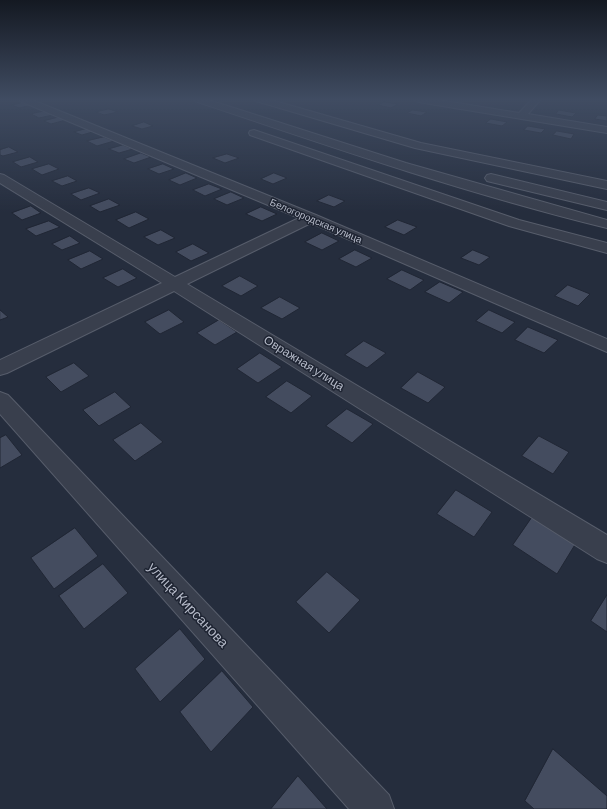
<!DOCTYPE html>
<html>
<head>
<meta charset="utf-8">
<style>
  body { margin:0 }
  canvas { display:block; background:#252d3d }
</style>
</head>
<body>
<canvas width="607" height="809"></canvas>
<script>
const ctx = document.querySelector('canvas').getContext('2d');
ctx.lineJoin = 'round';
function fill(path, color) {
  ctx.fillStyle = color;
  ctx.fill(path, 'evenodd');
}
function stroke(path, color, width, dash) {
  ctx.strokeStyle = color;
  ctx.lineWidth = width;
  ctx.lineCap = dash ? 'butt' : 'round';
  ctx.setLineDash(dash || []);
  ctx.stroke(path);
}
function label(font, color, halo, rows, align = 'center') {
  ctx.font = font + ' Barlow,sans-serif';
  ctx.lineWidth = 3;
  ctx.setLineDash([]);
  ctx.textBaseline = 'middle';
  ctx.strokeStyle = halo;
  ctx.fillStyle = color;
  for (const [text, x, y, turn = 0] of rows) {
    ctx.save();
    ctx.translate(x, y);
    ctx.rotate((+turn || 0) * Math.PI / 180);
    ctx.textAlign = isNaN(turn) ? turn : align;
    if (halo) ctx.strokeText(text, 0, 0);
    ctx.fillText(text, 0, 0);
    ctx.restore();
  }
}
const building = new Path2D(`
  M25 102 32 105 19 108 12 105Z
  M384 102 398 104 391 108 378 105Z
  M109 109 118 112 104 115 96 112Z
  M413 110 427 112 421 116 407 113Z
  M559 110 576 113 572 117 556 114Z
  M45 111 53 115 39 118 31 114Z
  M598 115 607 116V121L595 119Z
  M59 117 66 120 51 124 44 121Z
  M491 119 507 122 502 126 486 123Z
  M144 122 153 126 142 129 132 126Z
  M528 126 545 129 541 133 524 130Z
  M89 128 96 131 82 135 74 132Z
  M557 131 574 134 571 139 553 135Z
  M104 137 114 141 97 146 87 141Z
  M123 145 133 149 119 153 109 149Z
  M9 147 18 152 3 156 0 155V150Z
  M141 153 151 157 134 163 124 159Z
  M227 154 239 158 225 163 213 158Z
  M30 157 38 162 21 167 13 162Z
  M49 164 59 169 42 175 32 169Z
  M163 164 174 169 159 174 148 169Z
  M186 173 197 178 180 185 169 180Z
  M274 173 287 178 273 184 261 179Z
  M68 176 77 181 62 186 52 181Z
  M209 184 222 189 205 196 193 190Z
  M89 188 100 193 81 200 71 194Z
  M231 192 244 198 227 205 214 199Z
  M329 195 345 201 334 207 317 201Z
  M109 199 120 205 100 212 90 206Z
  M31 206 41 213 22 220 12 213Z
  M261 207 277 214 262 221 246 214Z
  M136 212 149 219 129 228 116 220Z
  M398 220 417 227 404 235 385 227Z
  M49 221 60 227 36 236 26 229Z
  M161 230 175 238 158 245 144 237Z
  M322 233 339 241 322 250 305 242Z
  M70 236 80 243 62 250 52 244Z
  M193 244 209 253 191 261 176 252Z
  M355 250 372 258 356 267 339 259Z
  M473 250 490 257 479 265 461 258Z
  M90 251 103 259 81 269 68 260Z
  M123 269 137 278 118 287 103 278Z
  M402 270 424 280 410 290 387 279Z
  M240 276 258 286 241 296 222 286Z
  M440 282 463 292 449 303 425 292Z
  M568 285 590 294 578 306 555 296Z
  M280 297 300 308 282 319 261 308Z
  M0 310 8 317 0 320Z
  M169 310 184 322 160 334 145 322Z
  M489 310 515 322 502 333 476 321Z
  M219 320 237 332 215 345 197 333Z
  M528 327 558 340 544 353 515 340Z
  M364 341 386 353 367 368 345 355Z
  M260 353 282 367 258 383 237 369Z
  M74 363 89 376 61 392 46 377Z
  M418 372 445 387 428 403 401 388Z
  M287 381 312 396 291 413 266 397Z
  M115 392 131 407 99 426 83 410Z
  M347 409 373 424 352 443 326 426Z
  M141 423 163 442 135 461 113 440Z
  M6 435 22 455 0 468V438Z
  M539 436 569 452 553 474 522 456Z
  M456 490 492 512 474 537 437 514Z
  M533 516 576 543 557 574 513 545Z
  M75 528 98 556 54 589 31 558Z
  M103 564 128 593 84 629 59 596Z
  M327 572 360 600 329 633 296 602Z
  M607 595V632L591 621Z
  M180 629 205 659 160 702 135 669Z
  M222 671 253 707 211 752 180 712Z
  M553 749 607 796V809H534L525 801Z
  M298 776 327 809H271Z`);
fill(building, '#444c5f');
stroke(building, '#202634', 1);
const minor = new Path2D(`
  M19 99H30L316 215 607 339V352L311 223 187 284 607 535V563L597 559 174 291 7 373 0 375V360L162 283 0 183V174L4 175 175 277 299 218 20 101Z
  M193 99H206L406 163 607 220V228C468 194 331 147 195 101Z
  M254 99H268L421 143 607 181V189L415 148 256 101Z
  M413 99H433L519 113 532 99H541L528 114 607 127V133L418 102Z
  M254 130 519 220 607 243V253L509 226 250 135 249 133 250 131Z
  M491 174 607 202V210L487 181 485 178 487 175Z
  M0 392 8 395 389 795 394 809H349L0 414Z`);
stroke(minor, '#575d6b', 2);
fill(minor, '#393f4d');
const sky = ctx.createLinearGradient(0, 0, 0, 212);
sky.addColorStop(0, '#141922');
sky.addColorStop(0.47, '#404c62');
sky.addColorStop(1, '#404c6200');
ctx.fillStyle = sky;
ctx.fillRect(0, 0, 607, 212);
label('10px', '#b5bac8', '#1e2432', [
  ["Белогородская улица",316,221,23]
]);
label('12px', '#b5bac8', '#1e2432', [
  ["Овражная улица",304,363,32]
]);
label('14px', '#b5bac8', '#1e2432', [
  ["улица Кирсанова",188,605,47]
]);
</script>
</body>
</html>
